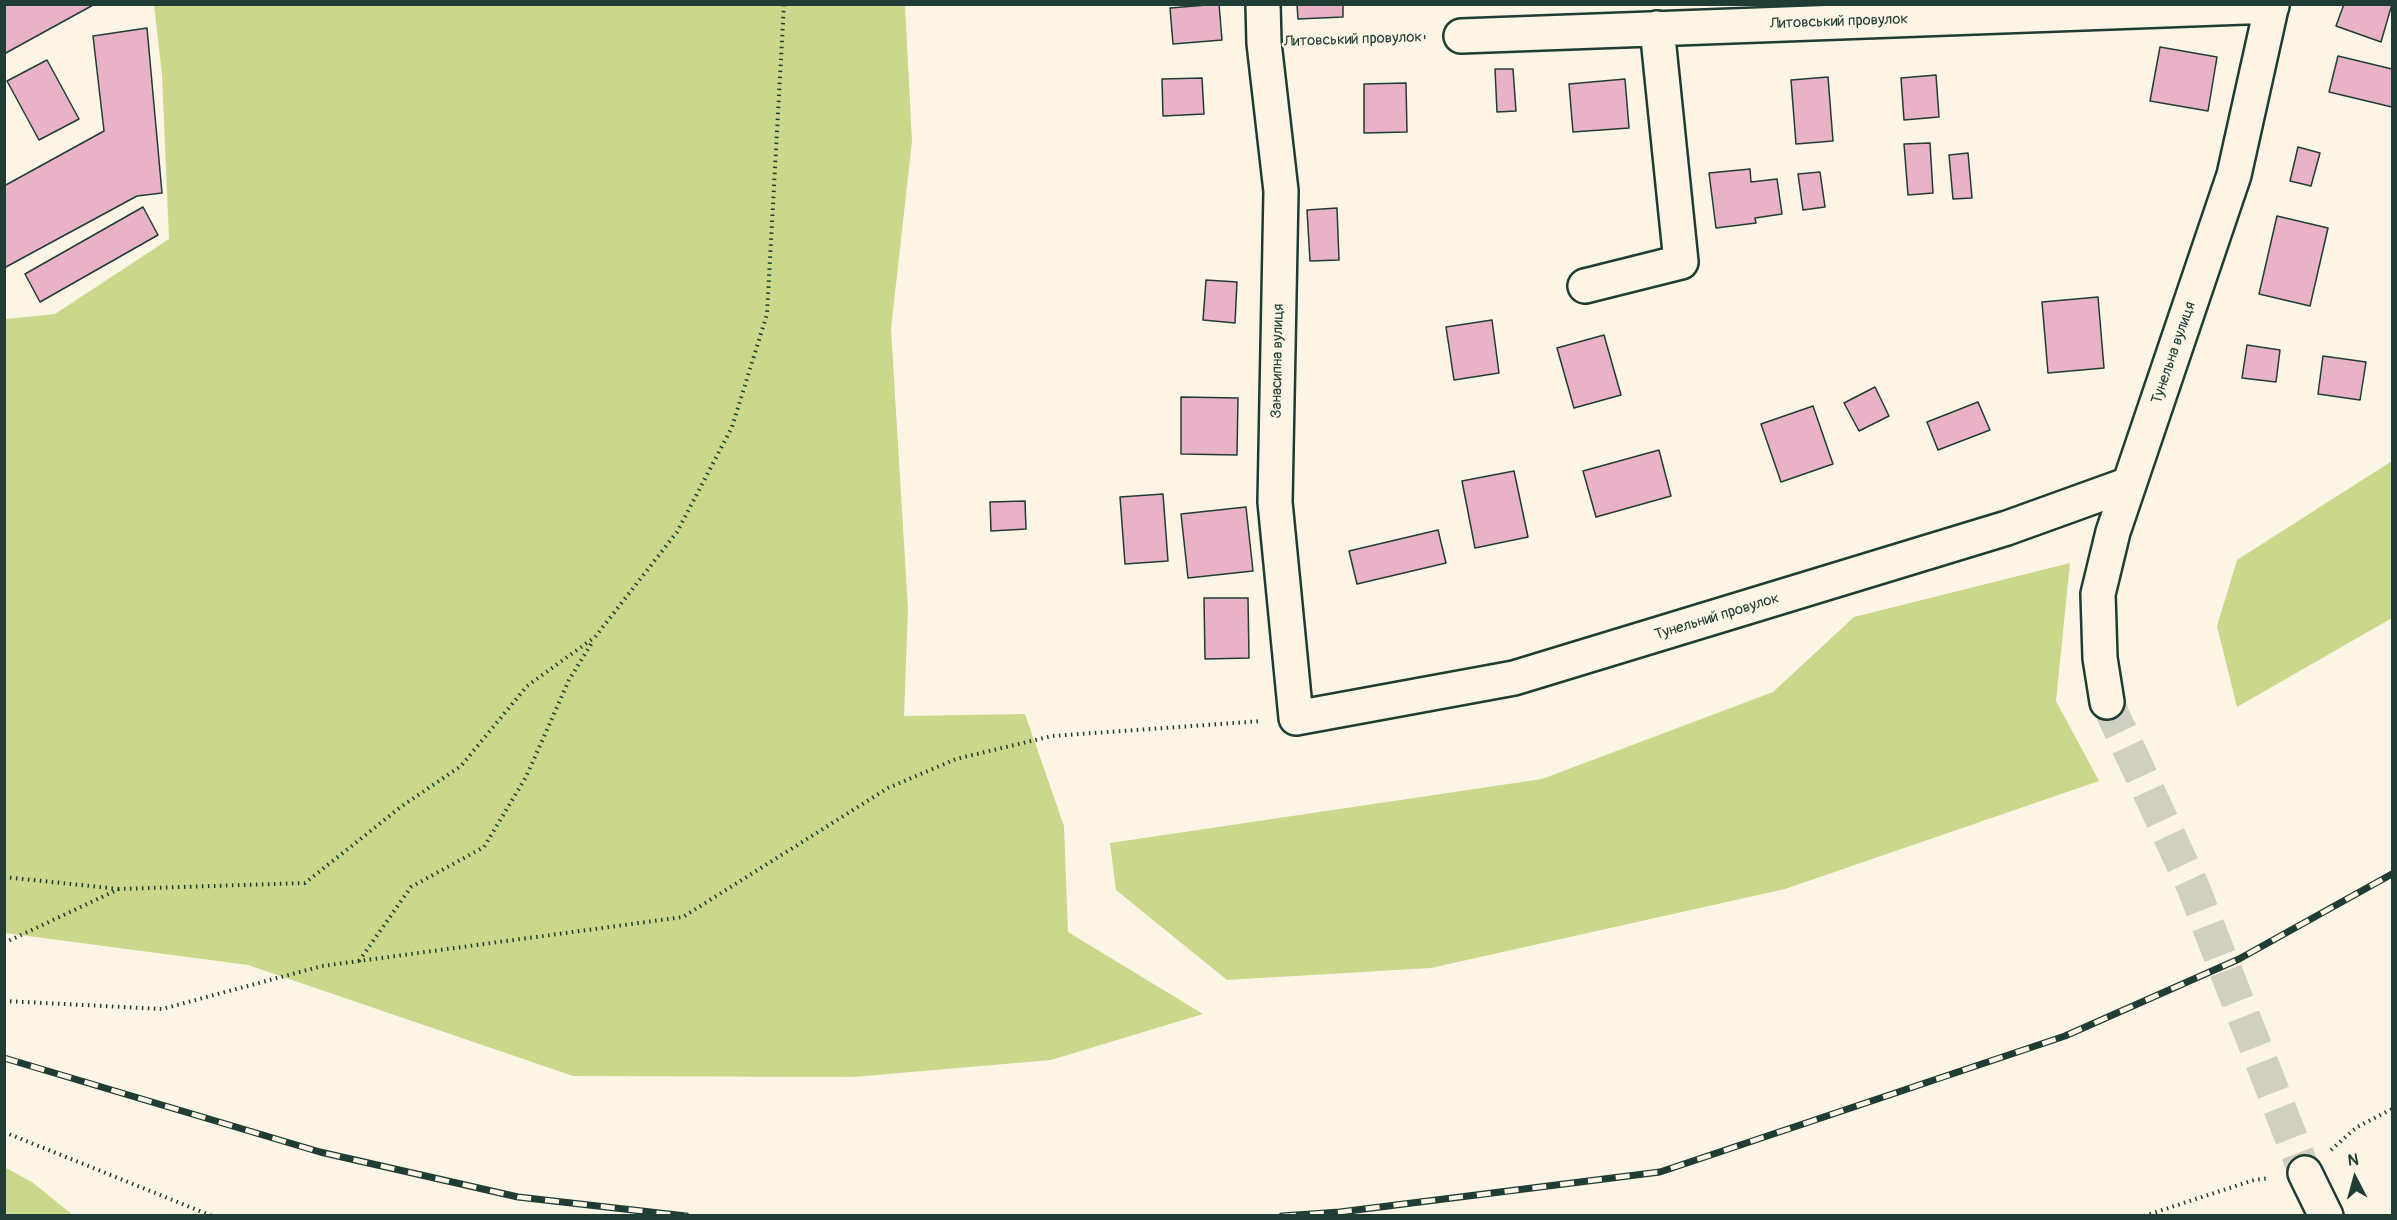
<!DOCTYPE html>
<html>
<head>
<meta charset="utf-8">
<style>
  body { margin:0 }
  #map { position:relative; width:2397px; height:1220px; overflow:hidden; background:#fcf5e5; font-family:Pangolin,sans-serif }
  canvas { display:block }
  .frame { position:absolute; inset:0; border:6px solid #1f3d34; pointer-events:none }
  .north { position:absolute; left:2325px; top:1148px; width:60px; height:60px; -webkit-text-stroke:4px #fcf5e5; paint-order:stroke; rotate:354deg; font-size:16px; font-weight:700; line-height:24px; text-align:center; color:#1f3d34 }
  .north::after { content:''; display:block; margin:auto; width:21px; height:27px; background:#1f3d34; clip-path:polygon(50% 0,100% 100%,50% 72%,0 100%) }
</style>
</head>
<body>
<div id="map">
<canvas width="2397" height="1220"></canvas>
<div class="frame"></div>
<div class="north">N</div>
</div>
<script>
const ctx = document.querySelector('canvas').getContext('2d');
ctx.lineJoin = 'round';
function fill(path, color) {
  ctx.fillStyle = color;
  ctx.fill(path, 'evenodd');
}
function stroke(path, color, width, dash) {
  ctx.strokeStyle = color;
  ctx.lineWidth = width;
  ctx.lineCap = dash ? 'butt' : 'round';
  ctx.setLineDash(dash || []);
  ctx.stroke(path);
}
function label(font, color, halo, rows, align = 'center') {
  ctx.font = font + ' Pangolin,sans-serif';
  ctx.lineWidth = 4.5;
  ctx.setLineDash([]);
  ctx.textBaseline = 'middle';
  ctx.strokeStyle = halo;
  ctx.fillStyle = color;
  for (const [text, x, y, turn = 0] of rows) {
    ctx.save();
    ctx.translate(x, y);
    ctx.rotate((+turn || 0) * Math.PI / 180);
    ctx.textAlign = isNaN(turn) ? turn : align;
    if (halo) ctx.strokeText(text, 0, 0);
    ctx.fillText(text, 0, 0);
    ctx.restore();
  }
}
fill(new Path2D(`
  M154 5H905L912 141 891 329 908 609 904 716 1025 714 1064 826 1068 932 1203 1014 1051 1060 853 1077 573 1076 248 965 5 933V319L55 314 169 239 162 75Z
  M2392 461V618L2237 707 2217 626 2237 560Z
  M2070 563 2056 701 2099 781 1785 889 1431 968 1227 980 1116 890 1110 843 1542 779 1773 692 1854 617Z
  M4 1167 32 1182 73 1215H5Z`), '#cbd88b');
const building = new Path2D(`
  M4 4H95L4 54Z
  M1219 4 1222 40 1173 44 1170 8Z
  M1297 4H1343V17L1298 19Z
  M2344 4H2392L2381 42 2336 26Z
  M147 28 162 193 137 196 4 268V186L104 131 93 36Z
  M2160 47 2217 57 2208 111 2150 101Z
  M2338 56 2392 69V107L2329 92Z
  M47 60 79 119 39 140 7 81Z
  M1495 69H1513L1516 111 1497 112Z
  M1936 75 1939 117 1904 120 1901 78Z
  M1828 77 1833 141 1796 144 1791 80Z
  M1202 78 1204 114 1163 116 1162 79Z
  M1625 79 1629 128 1573 132 1569 84Z
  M1406 83 1407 132 1364 133V84Z
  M1930 143 1933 193 1908 195 1904 144Z
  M2298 147 2320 153 2311 186 2290 181Z
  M1968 153 1972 198 1953 199 1949 155Z
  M1750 169 1751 182 1777 179 1782 214 1755 218 1756 223 1716 228 1709 173Z
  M1820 172 1825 207 1803 210 1798 174Z
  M143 207 158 235 40 302 25 274Z
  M1337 208 1339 260 1310 261 1307 210Z
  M2277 216 2328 228 2310 306 2259 294Z
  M1206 280 1237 282 1235 323 1203 320Z
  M2098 297 2104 368 2048 373 2042 302Z
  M1492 320 1499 373 1454 380 1446 327Z
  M1604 335 1621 395 1574 408 1557 348Z
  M2247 345 2280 350 2276 382 2242 378Z
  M2323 356 2366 362 2360 400 2318 394Z
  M1875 387 1889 416 1859 431 1844 403Z
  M1181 397 1238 398 1237 455 1181 454Z
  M1978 402 1990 430 1938 450 1927 422Z
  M1813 406 1833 464 1781 482 1761 424Z
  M1659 450 1671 496 1596 517 1583 471Z
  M1514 471 1528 537 1475 548 1462 481Z
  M1163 494 1168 561 1125 564 1120 497Z
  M1025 501 1026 529 991 531 990 502Z
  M1246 507 1253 571 1188 578 1181 514Z
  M1438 530 1446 563 1357 584 1349 551Z
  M1204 598H1248L1249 658 1205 659Z`);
fill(building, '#e9b2c7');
stroke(building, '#1f3d34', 1.5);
stroke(new Path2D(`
  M2107 702 2193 887 2305 1173`), '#d0d0c2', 33, [33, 16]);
const street = new Path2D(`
  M1263 4 1264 43 1281 191 1275 502 1296 718 1514 678 2007 528 2129 484
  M1461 36 2272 6
  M1585 286 1681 262 1657 28
  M2107 702 2100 658 2098 594 2113 532 2234 175 2272 4
  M2305 1173 2326 1216`);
stroke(street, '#1f3d34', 38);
stroke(new Path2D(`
  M1298 42 1428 37
  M4 877 119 889
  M4 943 119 889 305 883 402 806 461 766 527 686 595 637 677 532 732 427 767 314 784 4
  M359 961 411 887 484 847 526 777 569 680 593 641
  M4 1001 162 1009 322 966 683 917 888 788 956 759 1052 736 1262 721
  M4 1132 212 1216
  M2331 1150 2357 1127 2392 1109
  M2144 1216 2254 1180 2270 1178`), '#1f3d34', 4, [1.5, 4.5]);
stroke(street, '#fcf5e5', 33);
const rail = new Path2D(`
  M4 1058 320 1152 518 1197 686 1216
  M1282 1216 1340 1212 1660 1172 2065 1036 2239 959 2392 874`);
stroke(rail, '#1f3d34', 7);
stroke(rail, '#fcf5e5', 4.5, [14]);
label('15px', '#1f3d34', '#fcf5e5', [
  ["Литовський провулок",1839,22,-2],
  ["Литовський провулок",1353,40,-2],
  ["Тунельна вулиця",2174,353,-71],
  ["Занасипна вулиця",1278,361,-89],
  ["Тунельний провулок",1717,617,-17]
]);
</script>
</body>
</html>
